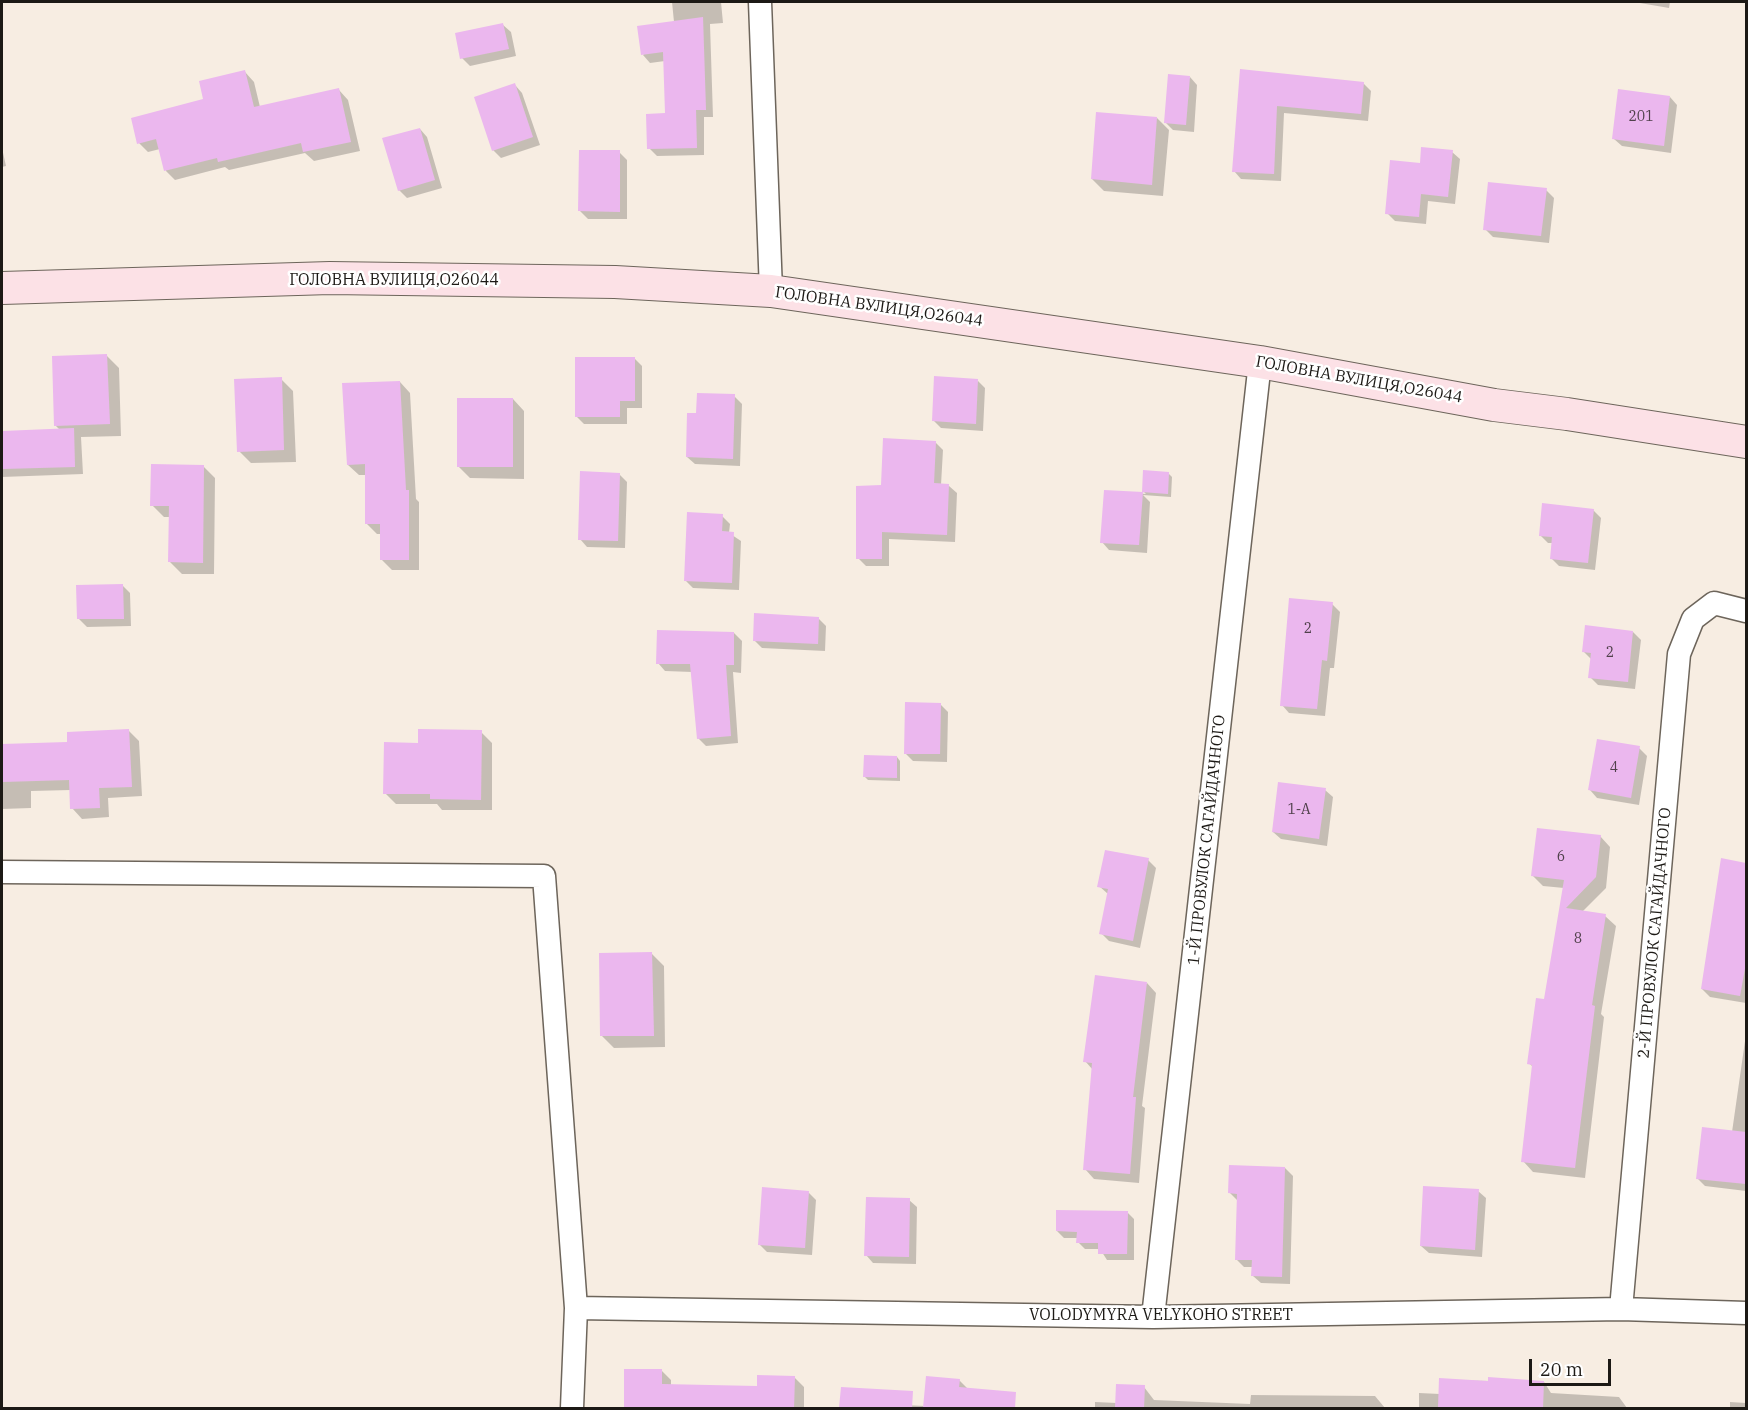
<!DOCTYPE html>
<html>
<head>
<meta charset="utf-8">
<style>
  body { margin:0 }
  #map { position:relative; width:1748px; height:1410px; overflow:hidden; background:#f7ede2; font-family:"IBM Plex Serif",serif }
  canvas { display:block }
  .frame { position:absolute; inset:0; border:3px solid #1c1915; pointer-events:none }
  .scale { position:absolute; left:1529px; top:1359px; width:82px; height:27px; box-sizing:border-box; border:3px solid #1c1915; border-top:0; padding-left:8px; font-size:18px; line-height:21px; white-space:nowrap; color:#1c1915; -webkit-text-stroke:4px #fff; paint-order:stroke }
</style>
</head>
<body>
<div id="map">
<canvas width="1748" height="1410"></canvas>
<div class="frame"></div>
<div class="scale">20 m</div>
</div>
<script>
const ctx = document.querySelector('canvas').getContext('2d');
ctx.lineJoin = 'round';
function fill(path, color) {
  ctx.fillStyle = color;
  ctx.fill(path, 'evenodd');
}
function stroke(path, color, width, dash) {
  ctx.strokeStyle = color;
  ctx.lineWidth = width;
  ctx.lineCap = dash ? 'butt' : 'round';
  ctx.setLineDash(dash || []);
  ctx.stroke(path);
}
function label(font, color, halo, rows, align = 'center') {
  ctx.font = font + ' "IBM Plex Serif",serif';
  ctx.lineWidth = 5;
  ctx.setLineDash([]);
  ctx.textBaseline = 'middle';
  ctx.strokeStyle = halo;
  ctx.fillStyle = color;
  for (const [text, x, y, turn = 0] of rows) {
    ctx.save();
    ctx.translate(x, y);
    ctx.rotate((+turn || 0) * Math.PI / 180);
    ctx.textAlign = isNaN(turn) ? turn : align;
    if (halo) ctx.strokeText(text, 0, 0);
    ctx.fillText(text, 0, 0);
    ctx.restore();
  }
}
fill(new Path2D(`
  M672 2H721L723 23 710 24 713 117H704V155L657 156 649 148 667 115 665 61 650 63 643 55 674 22Z
  M1634 2H1670L1669 8Z
  M503 25 511 32 516 56 470 66 462 58Z
  M1241 71 1363 83 1371 91 1368 121 1284 113 1281 181 1241 179 1234 171Z
  M245 72 254 82 260 107 339 90 348 100 360 151 314 161 305 153 229 170 225 167 175 180 166 171 160 149 148 152 139 143Z
  M1190 77 1197 85 1194 132 1173 130 1166 123Z
  M515 85 522 93 540 145 501 158 493 150Z
  M1670 97 1677 105 1671 153 1622 146 1614 139Z
  M1157 118 1169 130 1163 196 1104 191 1092 179Z
  M420 129 427 137 442 188 407 198 399 190Z
  M2 148 6 166 2 167Z
  M619 152 627 160V219H588L580 211Z
  M1452 152 1460 159 1455 204 1428 201 1426 224 1395 221 1387 213 1421 164Z
  M1546 190 1554 198 1549 243 1493 237 1485 229Z
  M107 356 119 368 121 436 81 437 83 474 2 477V432L60 430 55 425Z
  M634 358 642 366V408H627V424H584L576 416Z
  M281 379 293 391 296 462 251 463 239 451Z
  M978 381 985 388 983 431 941 428 933 420Z
  M400 382 410 393 416 499 419 502V570H392L382 560 381 534H377L366 523V475H359L348 465Z
  M734 396 742 404 740 466 695 464 687 457 698 415Z
  M513 399 524 411V479L470 478 458 466Z
  M935 442 943 450 941 485 949 486 957 493 955 542 889 539V566H866L858 558 882 487Z
  M203 466 215 478 214 574H182L170 562V517H164L152 505Z
  M1168 473 1172 477 1171 497 1143 495 1150 502 1147 553 1109 550 1102 542 1105 491 1146 494 1143 491Z
  M619 474 627 482 625 548 587 547 580 539Z
  M1593 510 1601 518 1595 570 1559 566 1551 558 1553 543H1548L1540 535Z
  M722 516 730 524 729 533 741 541 739 590 693 588 686 581Z
  M122 585 130 593 131 626 87 627 79 619Z
  M1332 604 1340 612 1334 668H1330L1325 716 1289 713 1282 705Z
  M818 618 826 626 825 651 762 648 754 640Z
  M1633 632 1641 640 1635 689 1598 685 1590 677 1592 660 1584 652Z
  M734 633 742 641 741 673 733 672 738 743 706 746 698 738 692 672 665 671 658 663Z
  M940 704 948 712 947 762 913 761 905 753Z
  M129 731 139 741 142 796 108 798 109 817 82 819 72 808 71 790 31 791V808L2 809V745L69 743Z
  M481 732 492 743V810H442L437 804H396L385 793 419 744Z
  M1639 748 1647 756 1639 805 1597 798 1590 790Z
  M897 757 900 761V781L868 780 864 776Z
  M1325 790 1333 797 1327 846 1281 839 1273 832Z
  M1600 836 1610 847 1606 888 1582 912 1605 916 1616 926 1601 1014 1604 1017 1585 1178 1533 1172 1523 1161 1534 1068 1529 1063 1545 1000 1564 888 1543 886 1533 876Z
  M1148 860 1156 868 1140 948 1109 941 1101 933 1108 894 1099 886Z
  M1723 860 1746 865V1003L1710 997 1702 989Z
  M652 954 664 966 665 1047 614 1048 602 1036Z
  M1147 983 1156 993 1142 1106 1145 1108 1139 1183 1094 1179 1085 1169 1093 1070 1085 1061Z
  M1746 1034V1191L1705 1186 1697 1178 1732 1132Z
  M1285 1168 1293 1176 1290 1284 1261 1283 1253 1276V1267H1244L1236 1259 1238 1201 1230 1193Z
  M1478 1191 1486 1198 1482 1257 1429 1253 1421 1246Z
  M808 1192 816 1200 812 1255 767 1252 759 1244Z
  M909 1200 917 1207 916 1264 873 1263 866 1255Z
  M1127 1212 1134 1219V1260H1107L1100 1249H1085L1078 1242V1238H1064L1057 1231Z
  M661 1370 671 1380V1385L758 1387 794 1377 804 1387V1408H626L625 1371Z
  M959 1380 967 1388 990 1399 989 1408H841L842 1388 882 1404 925 1406Z
  M1441 1380 1544 1382 1551 1393 1619 1397 1627 1408H1419V1393L1440 1394Z
  M1144 1387 1154 1400 1250 1404 1251 1395 1375 1396 1385 1408H1095V1402L1117 1403Z
  M1730 1402 1746 1403V1408H1730Z`), '#0003');
fill(new Path2D(`
  M703 17 706 110H696L697 148 647 149 646 114 665 113 663 52 641 55 637 26Z
  M503 23 509 49 460 59 455 33Z
  M1240 69 1364 82 1361 114 1277 106 1274 174 1232 172Z
  M245 70 254 107 339 88 351 142 303 152 301 143 218 162 217 158 164 171 156 139 137 144 131 118 203 99 199 81Z
  M1168 74 1190 76 1186 125 1164 123Z
  M515 83 533 137 492 151 474 97Z
  M1618 89 1670 96 1664 146 1612 139Z
  M1096 112 1157 117 1152 185 1091 179Z
  M420 128 435 180 398 191 382 138Z
  M1421 147 1453 150 1448 197 1421 194 1419 217 1385 214 1390 160 1420 163Z
  M579 150H620V212L578 211Z
  M1488 182 1547 188 1541 236 1483 230Z
  M107 354 110 424 54 426 52 356Z
  M575 357H635V401H620V417H575Z
  M934 376 978 379 976 424 932 421Z
  M282 377 284 450 237 452 234 379Z
  M400 381 406 490H409V560H380V524H365V464L347 465 342 383Z
  M697 393 735 394 733 459 686 457 687 413H696Z
  M457 398H513V467H457Z
  M74 428 75 467 2 469V431Z
  M883 438 936 441 934 483 949 484 947 535 882 532V559H856V486L881 485Z
  M151 464 204 465 203 563 168 562 169 506H150Z
  M1143 470 1169 472 1168 494 1142 492Z
  M580 471 620 473 618 541 578 540Z
  M1104 490 1143 492 1139 545 1100 543Z
  M1542 503 1594 509 1588 563 1550 559 1552 537 1539 536Z
  M687 512 723 514 722 531 734 532 732 583 684 581Z
  M123 584 124 619H77L76 585Z
  M1289 598 1333 602 1327 661 1322 660 1317 709 1280 706Z
  M754 613 819 617 818 644 753 641Z
  M1585 625 1633 631 1628 682 1588 678 1591 653 1582 652Z
  M657 630 734 632V665H726L731 736 697 739 690 664H656Z
  M905 702 941 703 940 754H904Z
  M129 729 132 787 99 788 100 808 70 809 69 780 2 782V744L67 742V732Z
  M418 729 482 730 481 800 430 799V794H383L384 742 418 743Z
  M1597 739 1640 746 1631 798 1588 790Z
  M864 755 897 756V778L863 777Z
  M1278 782 1326 788 1319 839 1272 832Z
  M1537 828 1601 835 1596 877 1566 908 1606 914 1592 1005 1595 1006 1575 1168 1521 1162 1532 1065 1527 1064 1536 998 1544 999 1564 880 1531 876Z
  M1105 850 1149 858 1133 941 1099 934 1108 889 1097 887Z
  M1721 858 1746 863V963L1740 996 1701 989Z
  M652 952 654 1036H600L599 953Z
  M1095 975 1147 982 1133 1097H1136L1130 1174 1083 1170 1092 1063 1083 1062Z
  M1702 1127 1746 1132V1184L1696 1179Z
  M1229 1165 1285 1167 1282 1277 1251 1276 1252 1260H1235L1237 1194 1228 1193Z
  M1423 1186 1479 1189 1475 1250 1420 1246Z
  M762 1187 809 1191 805 1248 758 1245Z
  M866 1197 910 1198 909 1257 864 1256Z
  M1056 1210 1128 1211 1127 1254H1098V1243H1076L1077 1232 1056 1231Z
  M624 1369H662V1384L757 1386V1375L795 1376 794 1408H624Z
  M926 1376 960 1379 959 1387 1016 1392 1015 1408H923Z
  M1488 1377 1544 1381 1543 1408H1438L1439 1378 1488 1381Z
  M1116 1384 1145 1385 1144 1408H1115Z
  M841 1387 913 1391 912 1408H839Z`), '#ebb7ee');
const minor = new Path2D(`
  M760 2 771 291
  M2 872 544 876 576 1308 572 1408
  M576 1308 1153 1317 1621 1309 1746 1313
  M1621 1309 1679 654 1693 619 1714 603 1746 611
  M1153 1317 1260 362`);
const secondary = new Path2D(`
  M2 288 330 278 615 282 771 291 1260 362 1494 405 1567 414 1746 442`);
stroke(minor, '#6d655b', 25);
stroke(secondary, '#6d655b', 34);
stroke(minor, '#fff', 22);
stroke(secondary, '#fce1e6', 32);
label('14px', '#50404b', null, [
  ["201",1641,117],
  ["2",1308,629],
  ["2",1610,653],
  ["4",1614,768],
  ["1-А",1299,810],
  ["6",1561,857],
  ["8",1578,939]
]);
label('16px', '#1c1915', '#fff', [
  ["ГОЛОВНА ВУЛИЦЯ,О26044",394,280],
  ["ГОЛОВНА ВУЛИЦЯ,О26044",879,307,8],
  ["ГОЛОВНА ВУЛИЦЯ,О26044",1359,380,10],
  ["1-Й ПРОВУЛОК САГАЙДАЧНОГО",1207,840,-84],
  ["2-Й ПРОВУЛОК САГАЙДАЧНОГО",1655,933,-85],
  ["VOLODYMYRA VELYKOHO STREET",1161,1315]
]);
</script>
</body>
</html>
